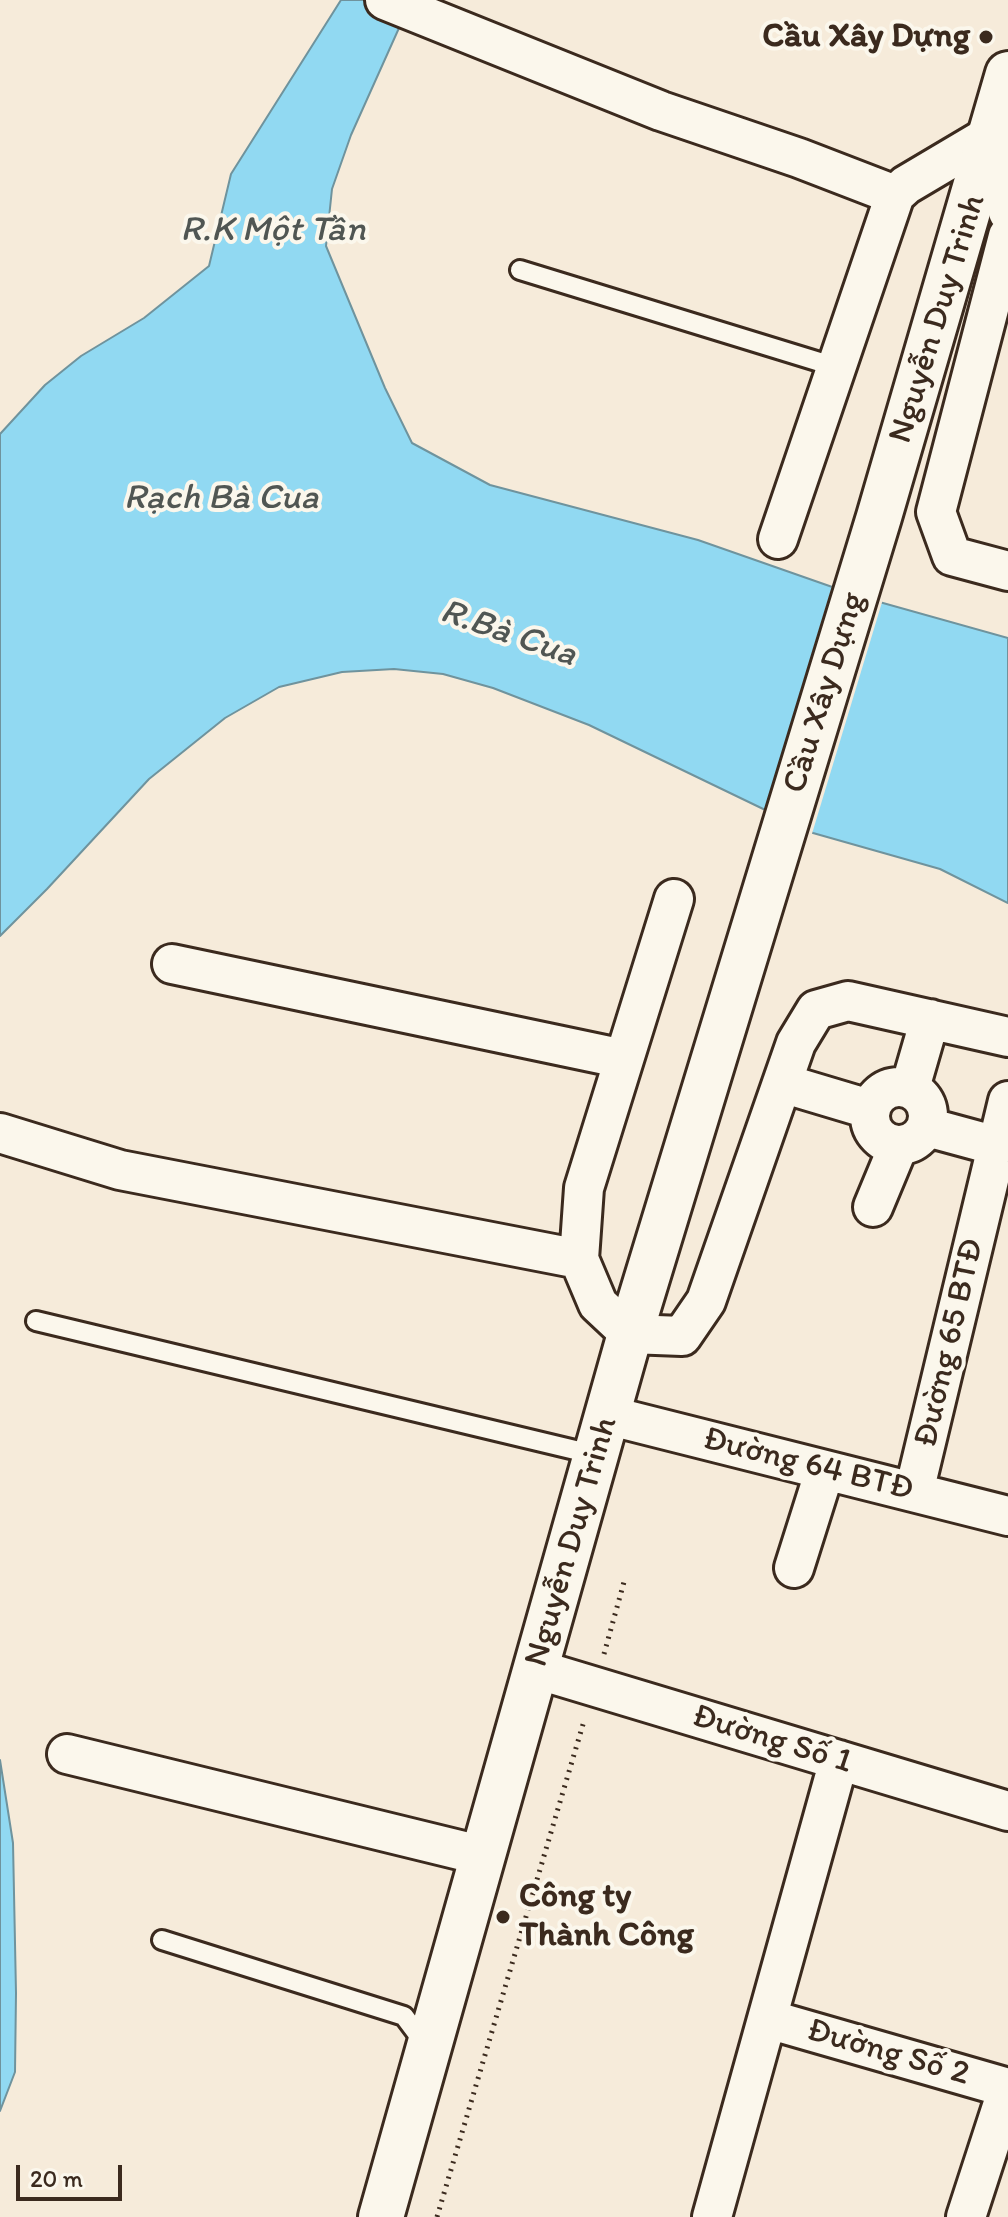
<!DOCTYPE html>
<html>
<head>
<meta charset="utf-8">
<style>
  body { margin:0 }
  #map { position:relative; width:1008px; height:2217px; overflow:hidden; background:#f6ebda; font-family:Itim,sans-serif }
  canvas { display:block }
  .scale { position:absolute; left:16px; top:2165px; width:106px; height:36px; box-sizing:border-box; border:4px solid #3b2a1e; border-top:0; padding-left:10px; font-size:24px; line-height:28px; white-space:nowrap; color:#3b2a1e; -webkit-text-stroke:6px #fbf7ec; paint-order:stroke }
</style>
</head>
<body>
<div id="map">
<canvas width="1008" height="2217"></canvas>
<div class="scale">20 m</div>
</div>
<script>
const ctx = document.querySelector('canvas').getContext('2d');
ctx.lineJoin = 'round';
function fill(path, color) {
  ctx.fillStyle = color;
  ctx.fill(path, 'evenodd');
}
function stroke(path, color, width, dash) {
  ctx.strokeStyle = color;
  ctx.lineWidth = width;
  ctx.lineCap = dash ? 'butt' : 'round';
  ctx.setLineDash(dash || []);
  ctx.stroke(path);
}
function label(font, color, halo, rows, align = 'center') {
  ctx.font = font + ' Itim,sans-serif';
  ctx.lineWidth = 8;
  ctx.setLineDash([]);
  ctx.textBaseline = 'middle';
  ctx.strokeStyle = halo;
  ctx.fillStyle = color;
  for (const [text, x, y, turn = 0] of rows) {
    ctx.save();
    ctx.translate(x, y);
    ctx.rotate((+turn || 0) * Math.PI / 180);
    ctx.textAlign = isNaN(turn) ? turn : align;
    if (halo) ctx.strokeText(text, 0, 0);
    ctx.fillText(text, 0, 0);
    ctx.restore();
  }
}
const water = new Path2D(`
  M341 0H417L399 28 351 135 332 189 326 246 385 388 412 443 490 485 698 540 858 596 1008 638V903L940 869 813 833 589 725 493 688 443 674 394 669 342 672 279 687 225 718 149 779 47 889 0 936V434L45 385 81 356 144 318 209 266 231 174Z
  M0 1760 13 1843 16 1993 15 2072 0 2111Z`);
fill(water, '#91d9f2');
stroke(water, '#6f939d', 2);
fill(new Path2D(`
  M833 583 883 599 811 837 763 815Z`), '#f6ebda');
const service = new Path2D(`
  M520 270 836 367
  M36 1321 596 1455
  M162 1940 404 2016 425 2044`);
const minor = new Path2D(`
  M385 0 661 111 799 158 895 195
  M1008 236 936 512 952 556 1008 571
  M778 539 895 195 906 185 992 134 1008 212
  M674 899 584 1188 579 1259 598 1304 630 1334 682 1336 706 1301 796 1043 816 1010 848 1001 1008 1037
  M172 964 624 1059
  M782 1083 869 1109
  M870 1116a29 29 0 1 1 58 0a29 29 0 1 1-58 0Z
  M910 1088 930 1019
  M927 1127 997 1146
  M0 1133 120 1170 579 1259
  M873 1207 898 1147
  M607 1415 1008 1516
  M914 1492 1008 1101
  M794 1568 825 1470
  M536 1669 1008 1811
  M67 1754 484 1856
  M768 2019 1008 2088
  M712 2217 839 1760
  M966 2217 1008 2088`);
const secondary = new Path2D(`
  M381 2217 630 1334 879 517 1008 74`);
stroke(service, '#3b2a1e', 24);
stroke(minor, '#3b2a1e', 44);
stroke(secondary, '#3b2a1e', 50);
stroke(new Path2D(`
  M604 1654 624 1582
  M437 2217 584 1721`), '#3b2a1e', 5, [2, 6]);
stroke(service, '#fbf7ec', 18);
stroke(minor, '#fbf7ec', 38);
stroke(secondary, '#fbf7ec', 44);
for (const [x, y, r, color] of [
  [986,37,8,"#3b2a1e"],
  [503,1917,8,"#3b2a1e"]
]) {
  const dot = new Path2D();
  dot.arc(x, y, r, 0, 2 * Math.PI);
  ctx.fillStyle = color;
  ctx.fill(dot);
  stroke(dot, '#fbf7ec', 3);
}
label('bold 34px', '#3b2a1e', '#fbf7ec', [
  ["Cầu Xây Dựng",970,37],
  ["Công ty",519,1897,"left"],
  ["Thành Công",519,1936,"left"]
], 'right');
label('34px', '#3b2a1e', '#fbf7ec', [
  ["Nguyễn Duy Trinh",938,319,-73],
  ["Cầu Xây Dựng",825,693,-73],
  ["Đường 65 BTĐ",950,1343,-77],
  ["Đường 64 BTĐ",808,1465,14],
  ["Nguyễn Duy Trinh",572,1542,-74],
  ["Đường Số 1",772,1740,17],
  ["Đường Số 2",888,2053,16]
]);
label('italic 36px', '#505653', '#fbf7ec', [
  ["R.K Một Tần",273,231],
  ["Rạch Bà Cua",221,499],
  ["R.Bà Cua",508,634,19]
]);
</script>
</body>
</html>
